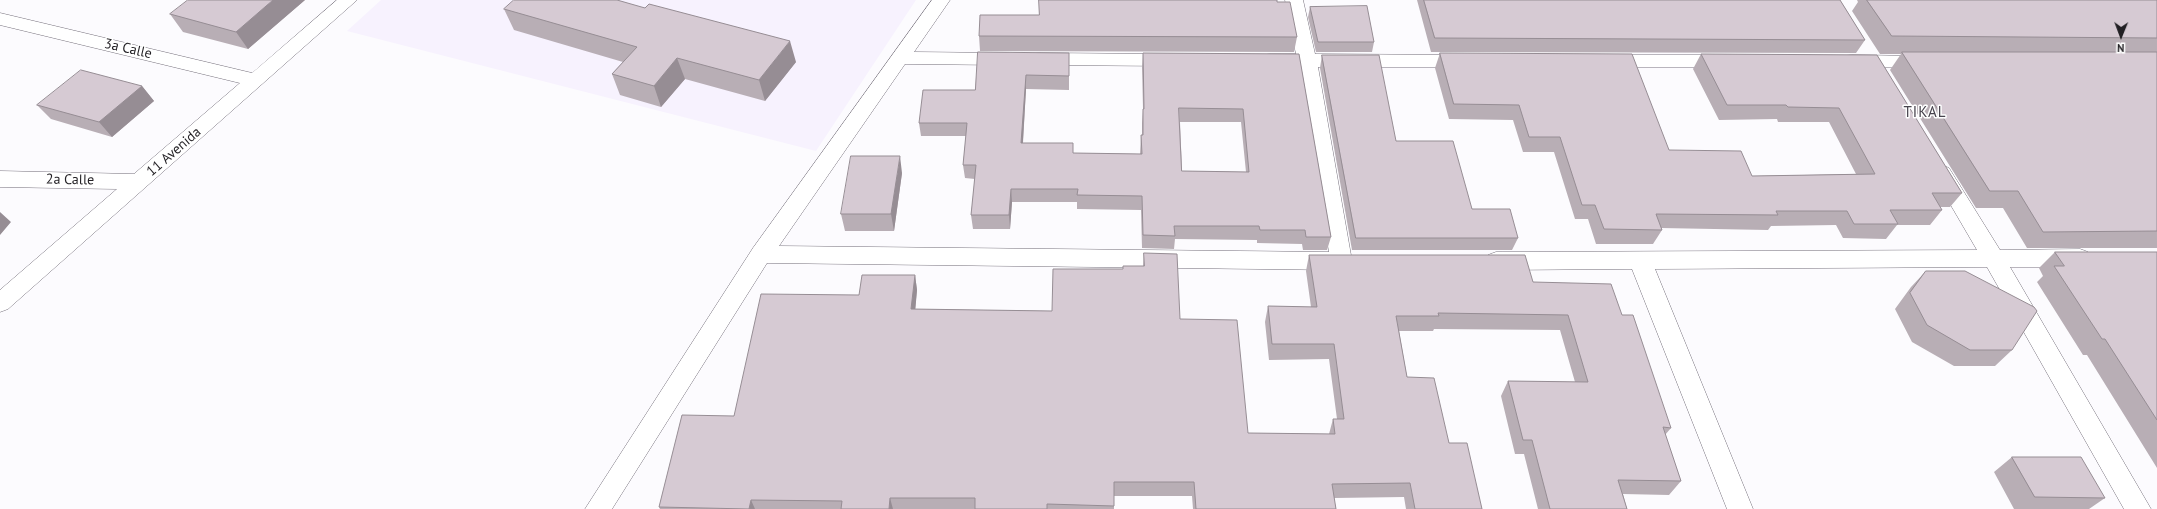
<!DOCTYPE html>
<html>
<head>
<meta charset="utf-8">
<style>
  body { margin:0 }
  #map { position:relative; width:2157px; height:509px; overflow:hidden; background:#fcfbfe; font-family:"PT Sans",sans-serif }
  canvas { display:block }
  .north { position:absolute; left:2101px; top:16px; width:40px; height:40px; -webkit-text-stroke:3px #fff; paint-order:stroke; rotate:181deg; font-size:11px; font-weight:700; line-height:16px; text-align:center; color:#211f23 }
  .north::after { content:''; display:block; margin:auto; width:14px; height:18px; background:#211f23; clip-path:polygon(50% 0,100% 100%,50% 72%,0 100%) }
</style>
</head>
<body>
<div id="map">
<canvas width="2157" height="509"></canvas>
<div class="north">N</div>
</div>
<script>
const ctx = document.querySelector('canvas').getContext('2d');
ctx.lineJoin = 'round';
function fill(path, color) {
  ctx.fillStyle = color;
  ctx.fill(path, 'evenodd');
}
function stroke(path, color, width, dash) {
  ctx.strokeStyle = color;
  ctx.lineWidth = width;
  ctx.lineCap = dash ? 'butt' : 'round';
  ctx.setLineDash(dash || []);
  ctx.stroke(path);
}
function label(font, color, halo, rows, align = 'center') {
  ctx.font = font + ' "PT Sans",sans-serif';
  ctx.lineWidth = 3;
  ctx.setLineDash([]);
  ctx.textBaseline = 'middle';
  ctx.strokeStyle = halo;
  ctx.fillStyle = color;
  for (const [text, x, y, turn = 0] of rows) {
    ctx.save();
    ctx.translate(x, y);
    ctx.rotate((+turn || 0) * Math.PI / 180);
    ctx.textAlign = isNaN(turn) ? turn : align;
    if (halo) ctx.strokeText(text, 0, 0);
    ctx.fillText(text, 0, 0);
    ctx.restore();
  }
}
fill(new Path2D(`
  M381 0H916L816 151 347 31Z`), '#f7f2fe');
const minor = new Path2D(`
  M337 0H357L8 309 0 312V290L117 189 0 187V171L134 174 240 83 0 25V13L252 73Z
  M932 0H950L914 52 1006 53 1013 54 1016 59 1013 64 1006 65 905 64 779 246 1329 252 1299 67 1263 65 1260 60 1263 55 1270 54H1296L1285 0H1303L1315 54 1468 55 1475 56 1478 61 1475 66 1468 67H1318L1352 261 1349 267 1341 270 767 263 612 509H585L753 248Z
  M1040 53 1172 54 1179 55 1182 60 1179 65 1172 66 1040 65 1033 64 1030 59 1033 54Z
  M1606 55H1728L1735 56 1738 61 1735 66 1728 67H1606L1599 66 1596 61 1599 56Z
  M1852 55 1926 56 1933 57 1936 62 1933 67 1926 68 1852 67 1845 66 1842 61 1845 56Z
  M1942 165 1949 168 2000 250 2080 249 2088 252 2091 258 2088 264 2080 267H2010L2151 509H2124L1987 267 1655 269 1753 509H1727L1632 269 1496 270 1488 267 1485 261 1488 255 1496 252 1977 250 1932 173 1935 168Z`);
stroke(minor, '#76717c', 1);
fill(minor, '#fff');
fill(new Path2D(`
  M305 0 248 49 183 32 170 14Z
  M1417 0H1840L1865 40 1856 53 1431 52Z
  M1857 0H2157V248H2027L2003 208H1976L1890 70 1901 54H1880L1852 11 1858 2Z
  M1277 2 1297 37 1294 52 980 51 979 36 1039 15Z
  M1310 7 1374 42 1372 52H1316L1308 17Z
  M504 9 796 62 765 101 685 79 661 107 620 95 612 74 623 62 514 30Z
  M1069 53V90L1026 89 1023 143 1073 153 1140 154 1141 135H1142V123L1143 109 1142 67 1143 53 1299 54 1331 237 1327 250H1303L1302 244 1257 243V240L1175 239 1174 249 1142 248 1141 210 1077 209V202H1012L1010 229H973L971 215 975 179 965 178 963 165 966 136H921L919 123 975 90ZM1180 122H1241L1246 172 1182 171Z
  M1440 53 1669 150 1752 176 1856 174 1829 122H1778L1777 119 1719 120 1693 69 1701 54 1877 55 1962 193 1950 207H1940L1942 210 1930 225H1897L1886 239 1843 238 1836 225 1771 226 1768 230 1661 228 1662 230 1653 244H1596L1588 219H1575L1554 152H1523L1513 120 1449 119 1435 68Z
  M1322 55 1396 141 1472 209 1518 238 1512 250H1352L1320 68Z
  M142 86 154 101 112 137 51 119 37 105Z
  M902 173 894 231H845L841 214Z
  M2055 252H2157V468L2087 355H2083L2037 282 2043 276 2039 268Z
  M1144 253 1180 319 1248 433 1329 434 1333 419H1337L1329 359 1269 360 1265 322 1268 306 1311 307 1306 271 1309 255 1533 282 1622 315 1671 428 1665 435 1681 481 1669 495 1623 494 1627 509H1538L1524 454H1515L1501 396 1508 381 1575 382 1560 330 1434 329 1433 331H1399L1407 377 1449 443 1482 509H1406L1404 497 1334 498 1336 509H1193L1192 496H1114V509H660L659 507 734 416 859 295 915 275 917 290 915 309 1052 311 1123 269 1143 266Z
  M1926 271 2012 350 1995 366H1954L1912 342 1895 309 1911 287Z
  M2012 457 2105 498 2089 509H2014L1994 472Z`), '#b8aeb5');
fill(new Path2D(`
  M273 0H305L248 49 236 32Z
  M790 41 796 62 765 101 759 80Z
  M677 58 685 79 661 107 654 86Z
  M1026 75V89L1022 156 1021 143Z
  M142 86 154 101 112 137 99 122Z
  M900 156 902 173 894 231 891 214Z
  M1011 189 1012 202 1010 229 1009 215Z
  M0 212 11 222 0 235Z
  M915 275 917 290 914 325 911 309Z
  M890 498 893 509H889Z
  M751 500 755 509H749Z`), '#968d94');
const building = new Path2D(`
  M188 0H273L236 32 170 14Z
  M514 0H617L645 8 649 4 790 41 759 80 677 58 654 86 612 74 637 47 504 9Z
  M1039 0H1277V2H1290L1297 37 979 36 980 15H1039Z
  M1424 0H1840L1865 40 1435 38Z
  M1867 0H2157V38L1892 36Z
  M1367 6 1374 42H1318L1310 7Z
  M978 52 1069 53V76L1026 75 1021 143H1073V153L1142 154 1141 135H1143V109H1144L1143 53 1299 54 1331 237H1306L1305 230H1260L1259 226H1174L1175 236 1143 235 1142 196 1077 195 1078 189H1011L1009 215H971L976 165H963L967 123H919L923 90H975ZM1179 108 1243 109 1249 172 1182 171Z
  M1902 52H2157V231L2043 232 2018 191H1990Z
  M1440 53 1632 54 1669 150 1741 151 1752 176 1875 174 1839 108 1788 107 1786 105H1727L1701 54 1877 55 1962 193H1932L1942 210H1890L1898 224H1854L1847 211H1776L1778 215 1656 214 1662 230 1604 229 1595 205H1582L1560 137H1529L1519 105 1454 104Z
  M1322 55H1379L1396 141H1453L1472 209H1510L1518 238H1356Z
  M81 70 142 86 99 122 37 105Z
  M851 156H900L891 214H841Z
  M2055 252H2157V420L2105 339H2102L2054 266H2064Z
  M1144 253 1177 254 1180 319 1237 320 1248 433 1335 434 1333 419H1344L1334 344H1272L1268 306 1317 307 1309 255H1525L1533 282 1611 284 1622 315H1633L1671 428 1663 427 1681 481 1618 480 1627 509H1550L1532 440H1523L1508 381 1588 382 1568 315 1438 313 1439 316H1396L1407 377 1434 378 1449 443H1467L1482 509H1415L1410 483 1332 484 1336 509H1196L1194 482H1114V506L1047 504V509H975V498H890L889 509H841L842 501 751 500 749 509 659 507 682 415 734 416 761 294 859 295 862 275H915L911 309 1052 311 1053 269H1123V266H1144Z
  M1926 271H1965L2034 307 2037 311 2012 350H1970L1927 325 1910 293Z
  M2012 457H2081L2105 498 2035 497Z`);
fill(building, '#d6cad3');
stroke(building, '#968d94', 1);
label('14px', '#211f23', '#fff', [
  ["3a Calle",128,49,13],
  ["11 Avenida",174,152,-41],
  ["2a Calle",70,180,1]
]);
ctx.letterSpacing = '1px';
label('15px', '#47434d', '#fff', [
  ["TIKAL",1925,113]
]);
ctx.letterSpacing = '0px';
</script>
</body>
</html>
